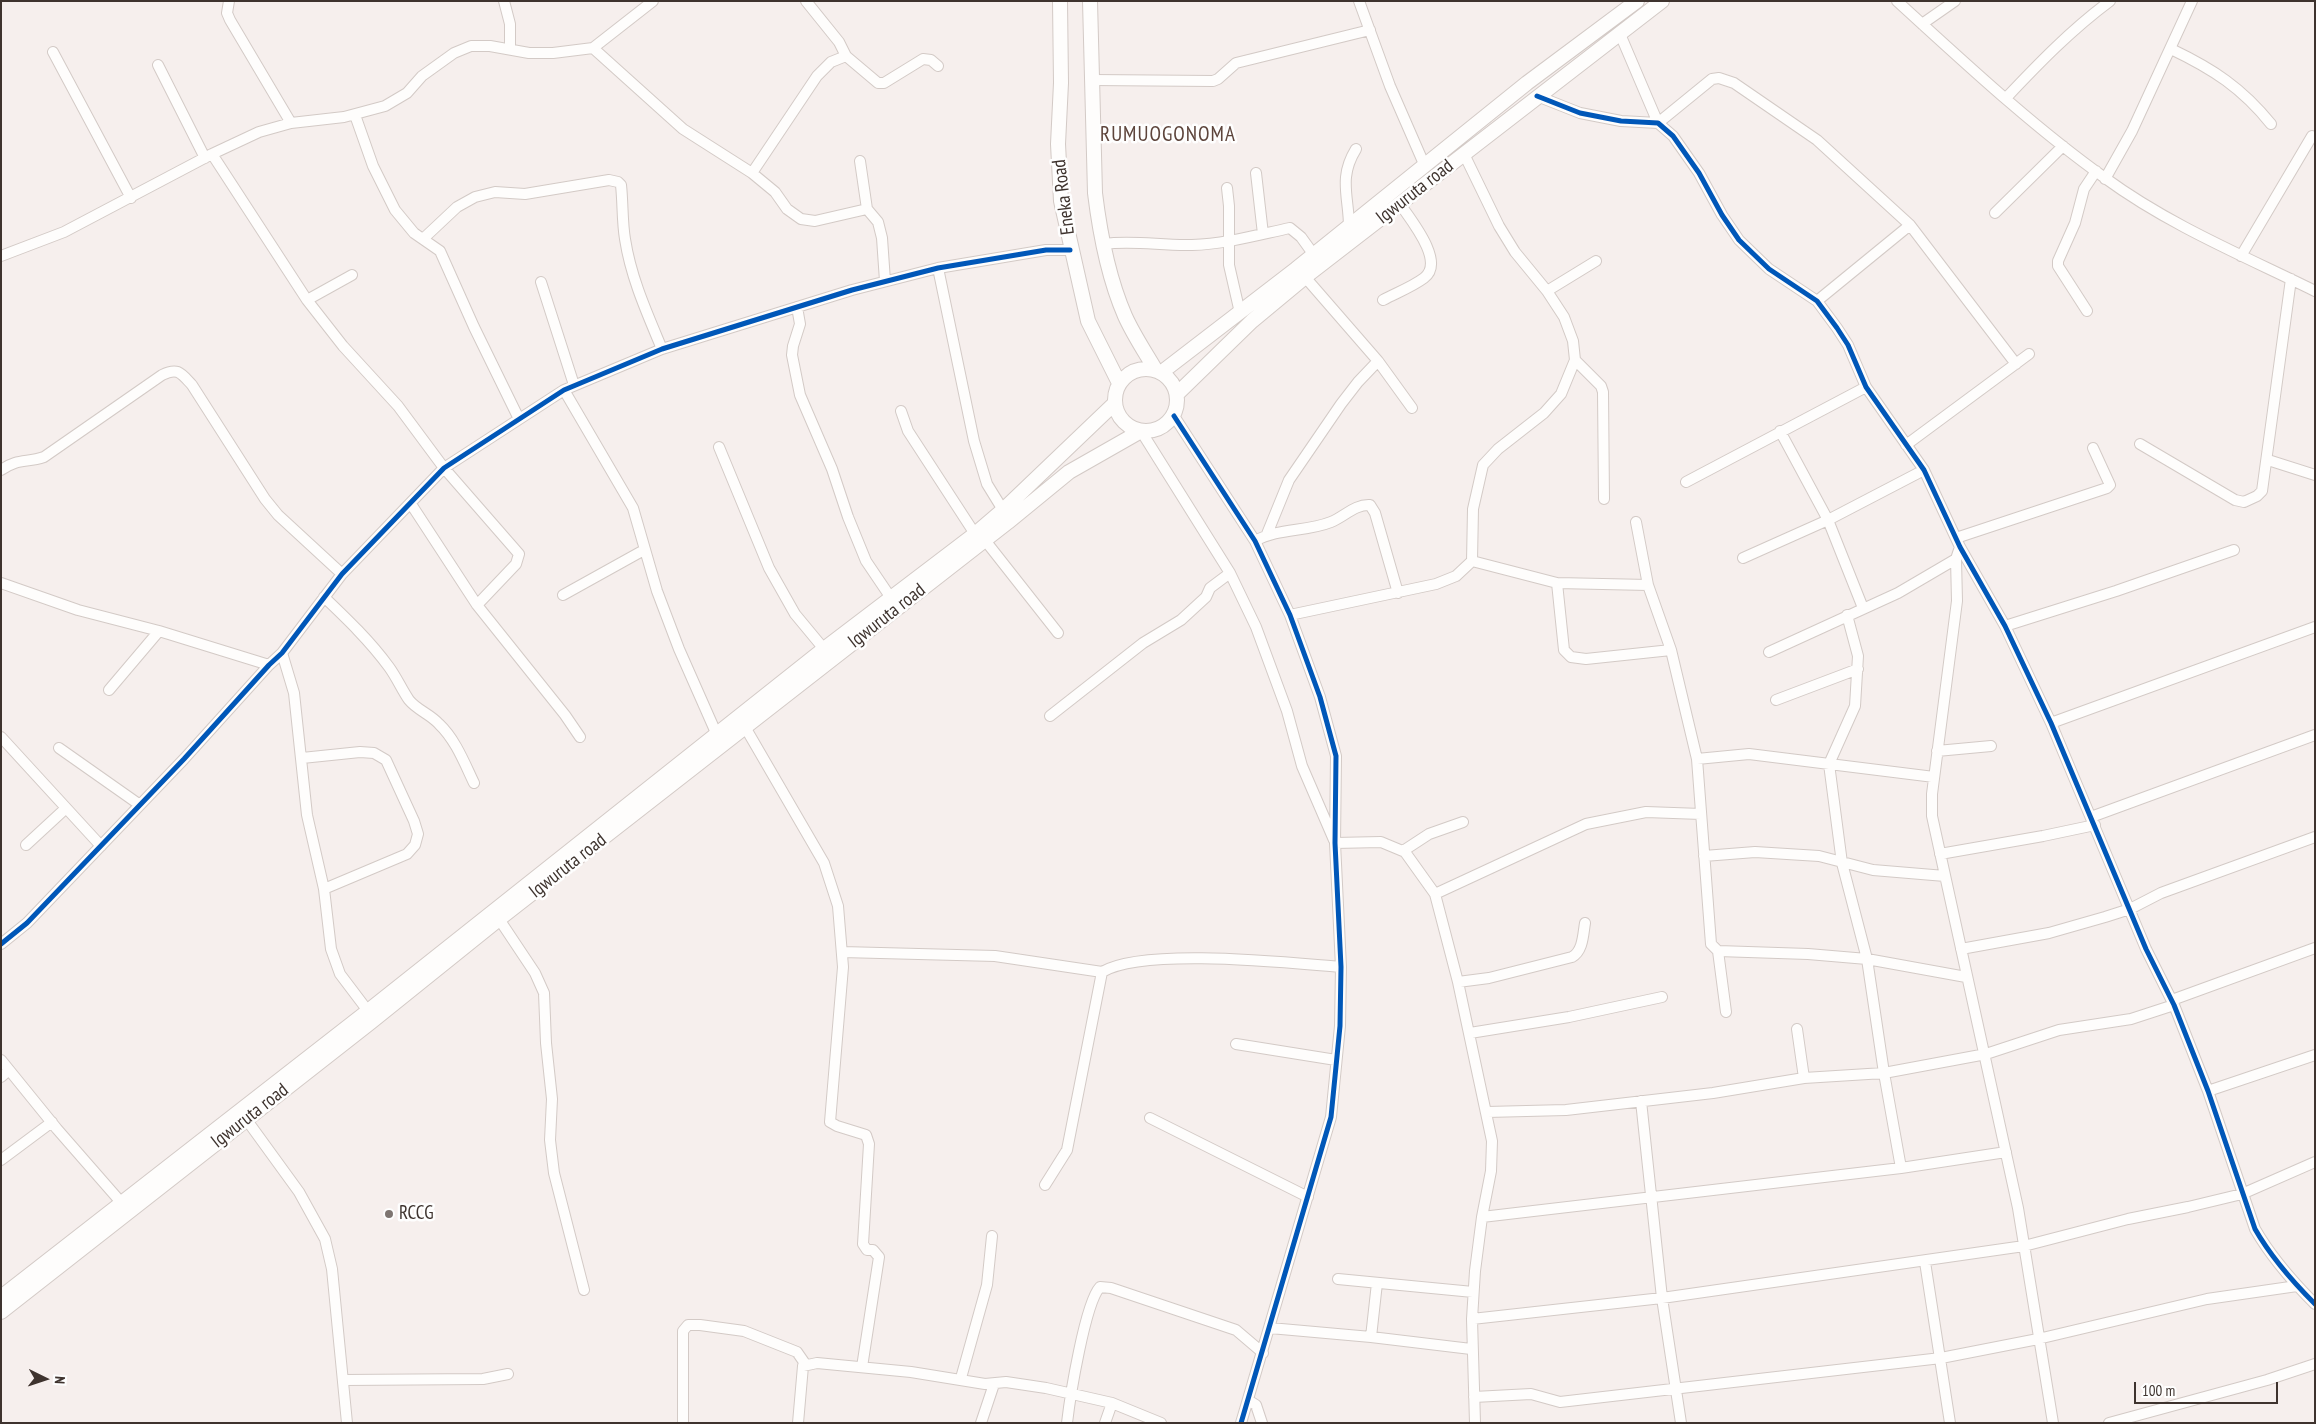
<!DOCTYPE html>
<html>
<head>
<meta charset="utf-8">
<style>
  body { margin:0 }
  #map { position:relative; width:2316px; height:1424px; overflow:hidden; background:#f6efed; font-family:"PT Sans Narrow",sans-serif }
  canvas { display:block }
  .frame { position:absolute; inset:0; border:2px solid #3e332e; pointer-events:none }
  .north { position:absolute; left:20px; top:1354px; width:50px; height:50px; -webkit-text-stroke:4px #fefefe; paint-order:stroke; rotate:94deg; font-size:14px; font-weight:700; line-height:20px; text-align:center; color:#3e332e }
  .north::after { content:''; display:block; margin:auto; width:18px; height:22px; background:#3e332e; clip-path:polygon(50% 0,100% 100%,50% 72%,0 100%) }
  .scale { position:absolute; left:2134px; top:1382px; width:144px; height:22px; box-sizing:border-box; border:2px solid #3e332e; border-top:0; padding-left:6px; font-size:15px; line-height:18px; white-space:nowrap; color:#3e332e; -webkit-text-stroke:4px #fefefe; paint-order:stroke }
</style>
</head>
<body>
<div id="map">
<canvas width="2316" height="1424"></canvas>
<div class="frame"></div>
<div class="north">N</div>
<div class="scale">100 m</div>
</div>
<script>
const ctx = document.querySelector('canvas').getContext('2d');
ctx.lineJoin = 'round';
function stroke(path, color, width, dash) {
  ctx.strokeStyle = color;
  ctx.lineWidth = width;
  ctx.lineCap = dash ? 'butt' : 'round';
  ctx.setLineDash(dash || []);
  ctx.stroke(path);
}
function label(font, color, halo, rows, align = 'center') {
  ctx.font = font + ' "PT Sans Narrow",sans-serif';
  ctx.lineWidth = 5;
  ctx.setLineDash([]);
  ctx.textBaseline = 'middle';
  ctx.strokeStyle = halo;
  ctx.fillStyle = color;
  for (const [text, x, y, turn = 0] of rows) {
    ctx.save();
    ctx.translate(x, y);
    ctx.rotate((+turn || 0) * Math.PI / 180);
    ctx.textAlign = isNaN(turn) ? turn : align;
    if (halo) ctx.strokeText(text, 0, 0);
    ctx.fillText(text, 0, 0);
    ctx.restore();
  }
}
const minor = new Path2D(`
  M229 1 227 13 230 20 291 123
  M504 1 510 24V49
  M806 1 839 42 846 56 878 83H884L923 59 931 60 938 66
  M1359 1 1390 86 1424 164
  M1897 1C1964 62 2031 125 2105 178 2169 225 2244 256 2315 291
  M1922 24 1955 1
  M1620 34 1658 123 1712 79 1719 78 1734 83 1817 140 1910 225 2016 364
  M593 48 683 129 752 173 775 192 787 209 801 219 815 221 867 209
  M2171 49C2213 69 2242 88 2271 124
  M53 52 131 198
  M158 65 205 158
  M1092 80 1213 81 1218 79 1236 63 1370 30
  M1537 96 1580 113 1621 121 1658 123 1673 136 1699 173 1722 215 1739 240 1769 269 1817 301 1837 328 1848 345 1866 387 1924 470 1960 547 2005 626 2051 723 2146 949 2174 1005 2208 1091 2255 1229C2271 1257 2292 1281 2315 1304
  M2006 98C2039 63 2071 30 2110 1
  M355 115 373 166 395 210 414 233 440 251 474 327 519 419
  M212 154 307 300 343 346 398 406 444 468 519 554 516 564 477 605
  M1464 154 1499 226 1515 252 1547 291 1564 317 1573 341 1575 360 1561 394 1544 413 1498 449 1483 465 1473 509 1472 561
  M860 161 867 209 878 222 882 238 885 281
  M752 173 817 76 831 62 846 56
  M1256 173 1263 234
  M2105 179 2132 131 2192 1
  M1227 188 1229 206V265L1240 313
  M1995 213 2063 146
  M1349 227C1349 197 1338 178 1356 149
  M424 238 457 207 475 197 495 192 525 194 609 180 618 182 621 185C623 203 622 221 625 239 631 278 647 313 662 349
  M1104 244C1134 240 1162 246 1192 245 1225 244 1257 235 1290 228L1301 237 1314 255
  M1 256 64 232 212 154 259 132 291 123 344 117 385 106 407 93 422 76 454 53 471 46H490L529 53H553L593 48 653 1
  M2241 256 2312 136
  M938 268 974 441 987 484 1003 510
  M1305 277 1378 361 1412 408
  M541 282 574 385
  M1547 291 1596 261
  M307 300 352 275
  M1383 300C1396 293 1412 287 1424 278 1446 262 1410 219 1400 204
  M1817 301 1910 225
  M797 307 800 324 793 346 792 355 800 395 832 469 848 517 866 561 891 598
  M2087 311 2058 266V261L2075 223 2084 189 2096 171
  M1575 360 1601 386 1603 392 1604 499
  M564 390 633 508 657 591 679 649 717 735
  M901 411 908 431 975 534
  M1174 416 1255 541 1290 615 1320 697 1336 756 1335 843 1341 967 1340 1026 1331 1117 1241 1423
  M1141 431 1230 573 1256 627 1287 711 1302 766 1334 840
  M1780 431 1828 520 1863 608
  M2140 444 2235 500 2244 502 2257 496 2262 491 2291 279
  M1906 445 2029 354
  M719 447 769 568 795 614 824 649
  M2268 460 2315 475
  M1 470C18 458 26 463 44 457L162 375C178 367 181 373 192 385L265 499 278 515 342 574
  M1686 482 1866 387
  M411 504 477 605 565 715 580 737
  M1636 522 1648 585 1671 650 1697 759 1711 944 1718 951 1808 954 1867 959 1966 977
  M1267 534 1289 480 1341 404 1358 382 1378 361
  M1956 538 2107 488 2110 485 2093 448
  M984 539 1058 633
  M1255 541C1278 528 1306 532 1331 522 1344 517 1355 504 1370 505L1375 513 1398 593
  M1960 547 1956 559 1957 601 1932 794V816L2018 1208 2053 1423
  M1743 558 1828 520 1924 470
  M1 583 78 610 159 631 269 665
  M1557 583 1564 650 1571 657 1586 659 1671 650
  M563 595 644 550
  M324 597C347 619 370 641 389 667 397 678 402 690 409 700 417 710 430 714 439 724 455 739 464 762 474 783
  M1290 615 1436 584 1456 576 1472 561 1557 583 1648 585
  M1847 615 1858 656 1855 706 1829 764 1842 863 1867 959 1884 1073 1901 1168
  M2005 626 2116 591 2234 550
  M1769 652 1898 593 1956 559
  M282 653 294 693 307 815 324 889 331 949 340 974 368 1011
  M109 690 159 631
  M1776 700 1858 669
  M1050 716 1143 643 1181 620 1206 597 1210 588 1230 573
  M2051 723 2315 627
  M745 727 824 863 838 906 843 967 830 1122 837 1126 866 1135 869 1144 863 1244 867 1250H873L879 1257 862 1367
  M1 737 101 846
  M59 748 140 805
  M1937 751 1991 746
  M302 758 360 752 374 753 386 760 414 821 418 834 415 845 407 854 324 889
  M1697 759 1749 754 1934 777
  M2091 817 2315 735
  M1335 843 1381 842 1405 852 1435 894 1458 982 1492 1141 1491 1171 1482 1217 1475 1271 1472 1319 1475 1423
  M26 845 65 809
  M1403 851 1429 834 1463 822
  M1940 854 2043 836 2095 825
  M1704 856 1755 852 1819 856 1873 870 1945 876
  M1435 894 1586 824 1646 812 1701 814
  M499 919 535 973 544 993 546 1043 552 1099 550 1140 554 1173 584 1290
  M1 944 27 923 184 759 269 665 282 653 342 574 444 468 564 390 662 349 852 290 938 268 1046 250H1070
  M1961 949 2049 933 2105 917 2130 909 2161 893 2315 837
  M1718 951 1726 1012
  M842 952 995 956 1102 972
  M1458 982 1489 978 1572 957C1583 951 1583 935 1585 923
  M2172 1000 2315 948
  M1797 1029 1804 1078
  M1470 1033 1569 1017 1662 997
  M1236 1044 1336 1060
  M1 1060 57 1129 126 1208
  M1 1077 9 1070
  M2208 1091 2315 1055
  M1641 1101 1662 1298 1681 1423
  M1487 1112 1566 1110 1713 1093 1804 1078 1884 1073 1986 1054 2059 1030 2131 1019 2174 1005
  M1150 1118 1308 1197
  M246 1119 299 1192 325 1239 332 1269 347 1423
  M1 1160 52 1122
  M1045 1185 1067 1150 1102 972C1144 947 1289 963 1341 967
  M1482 1217 1901 1168 2006 1152
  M1925 1262 1950 1423
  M1338 1279 1473 1292
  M1472 1319 1662 1298 2024 1246 2128 1219 2188 1207 2242 1194 2315 1162
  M1270 1328 1371 1337 1471 1349
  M1371 1337 1377 1283
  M961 1378 987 1285 992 1236
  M344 1380 483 1379 508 1374
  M1474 1397 1531 1394 1560 1402 1941 1358 2038 1339 2207 1299 2297 1286
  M1248 1400 1256 1405 1262 1423
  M683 1423V1331L688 1325H700L744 1331 797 1352 806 1365
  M798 1423 803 1366 817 1363 911 1372 985 1384 1006 1382 1046 1388 1112 1403 1161 1423
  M981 1423 994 1384
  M1067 1423C1070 1397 1085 1303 1100 1287L1111 1288 1236 1330 1263 1353
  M1105 1423 1112 1403
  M2109 1423 2267 1380 2315 1364`);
const secondary = new Path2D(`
  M1060 1 1061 83 1058 144 1061 201 1088 321 1119 383
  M1090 1 1095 193C1100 234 1108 277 1125 316 1133 334 1145 352 1155 369
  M1115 400a31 31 0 1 1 62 0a31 31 0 1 1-62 0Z
  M1162 372 1296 269 1527 83 1637 1
  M1177 394 1252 321 1305 277 1662 1
  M1 1297 368 1011 824 649 975 534 1003 510 1115 403
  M1 1312 371 1022 499 919 1008 522 1069 472 1141 431`);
stroke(minor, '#d3cac6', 12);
stroke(secondary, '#d3cac6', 16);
stroke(minor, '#fefdfc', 10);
stroke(secondary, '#fefdfc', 14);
stroke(new Path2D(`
  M1537 96 1580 113 1621 121 1658 123 1673 136 1699 173 1722 215 1739 240 1769 269 1817 301 1837 328 1848 345 1866 387 1924 470 1960 547 2005 626 2051 723 2146 949 2174 1005 2208 1091 2255 1229C2271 1257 2292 1281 2315 1304
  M1174 416 1255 541 1290 615 1320 697 1336 756 1335 843 1341 967 1340 1026 1331 1117 1241 1423
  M1 944 27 923 184 759 269 665 282 653 342 574 444 468 564 390 662 349 852 290 938 268 1046 250H1070`), '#0057b8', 5);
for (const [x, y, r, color] of [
  [389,1214,5,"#7e7571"]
]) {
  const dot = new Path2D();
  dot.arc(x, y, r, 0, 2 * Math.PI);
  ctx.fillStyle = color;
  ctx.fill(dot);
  stroke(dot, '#fefefe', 2);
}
label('19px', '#3e332e', '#fefefe', [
  ["Igwuruta road",1415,192,-38],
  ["Eneka Road",1064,197,-97],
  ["Igwuruta road",887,616,-38],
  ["Igwuruta road",568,866,-38],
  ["Igwuruta road",250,1116,-38]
]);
label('19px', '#3e332e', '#fefefe', [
  ["RCCG",399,1214]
], 'left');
ctx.letterSpacing = '1px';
label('21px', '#5d443b', '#fefefe', [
  ["RUMUOGONOMA",1168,135]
]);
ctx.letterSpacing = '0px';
</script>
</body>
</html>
